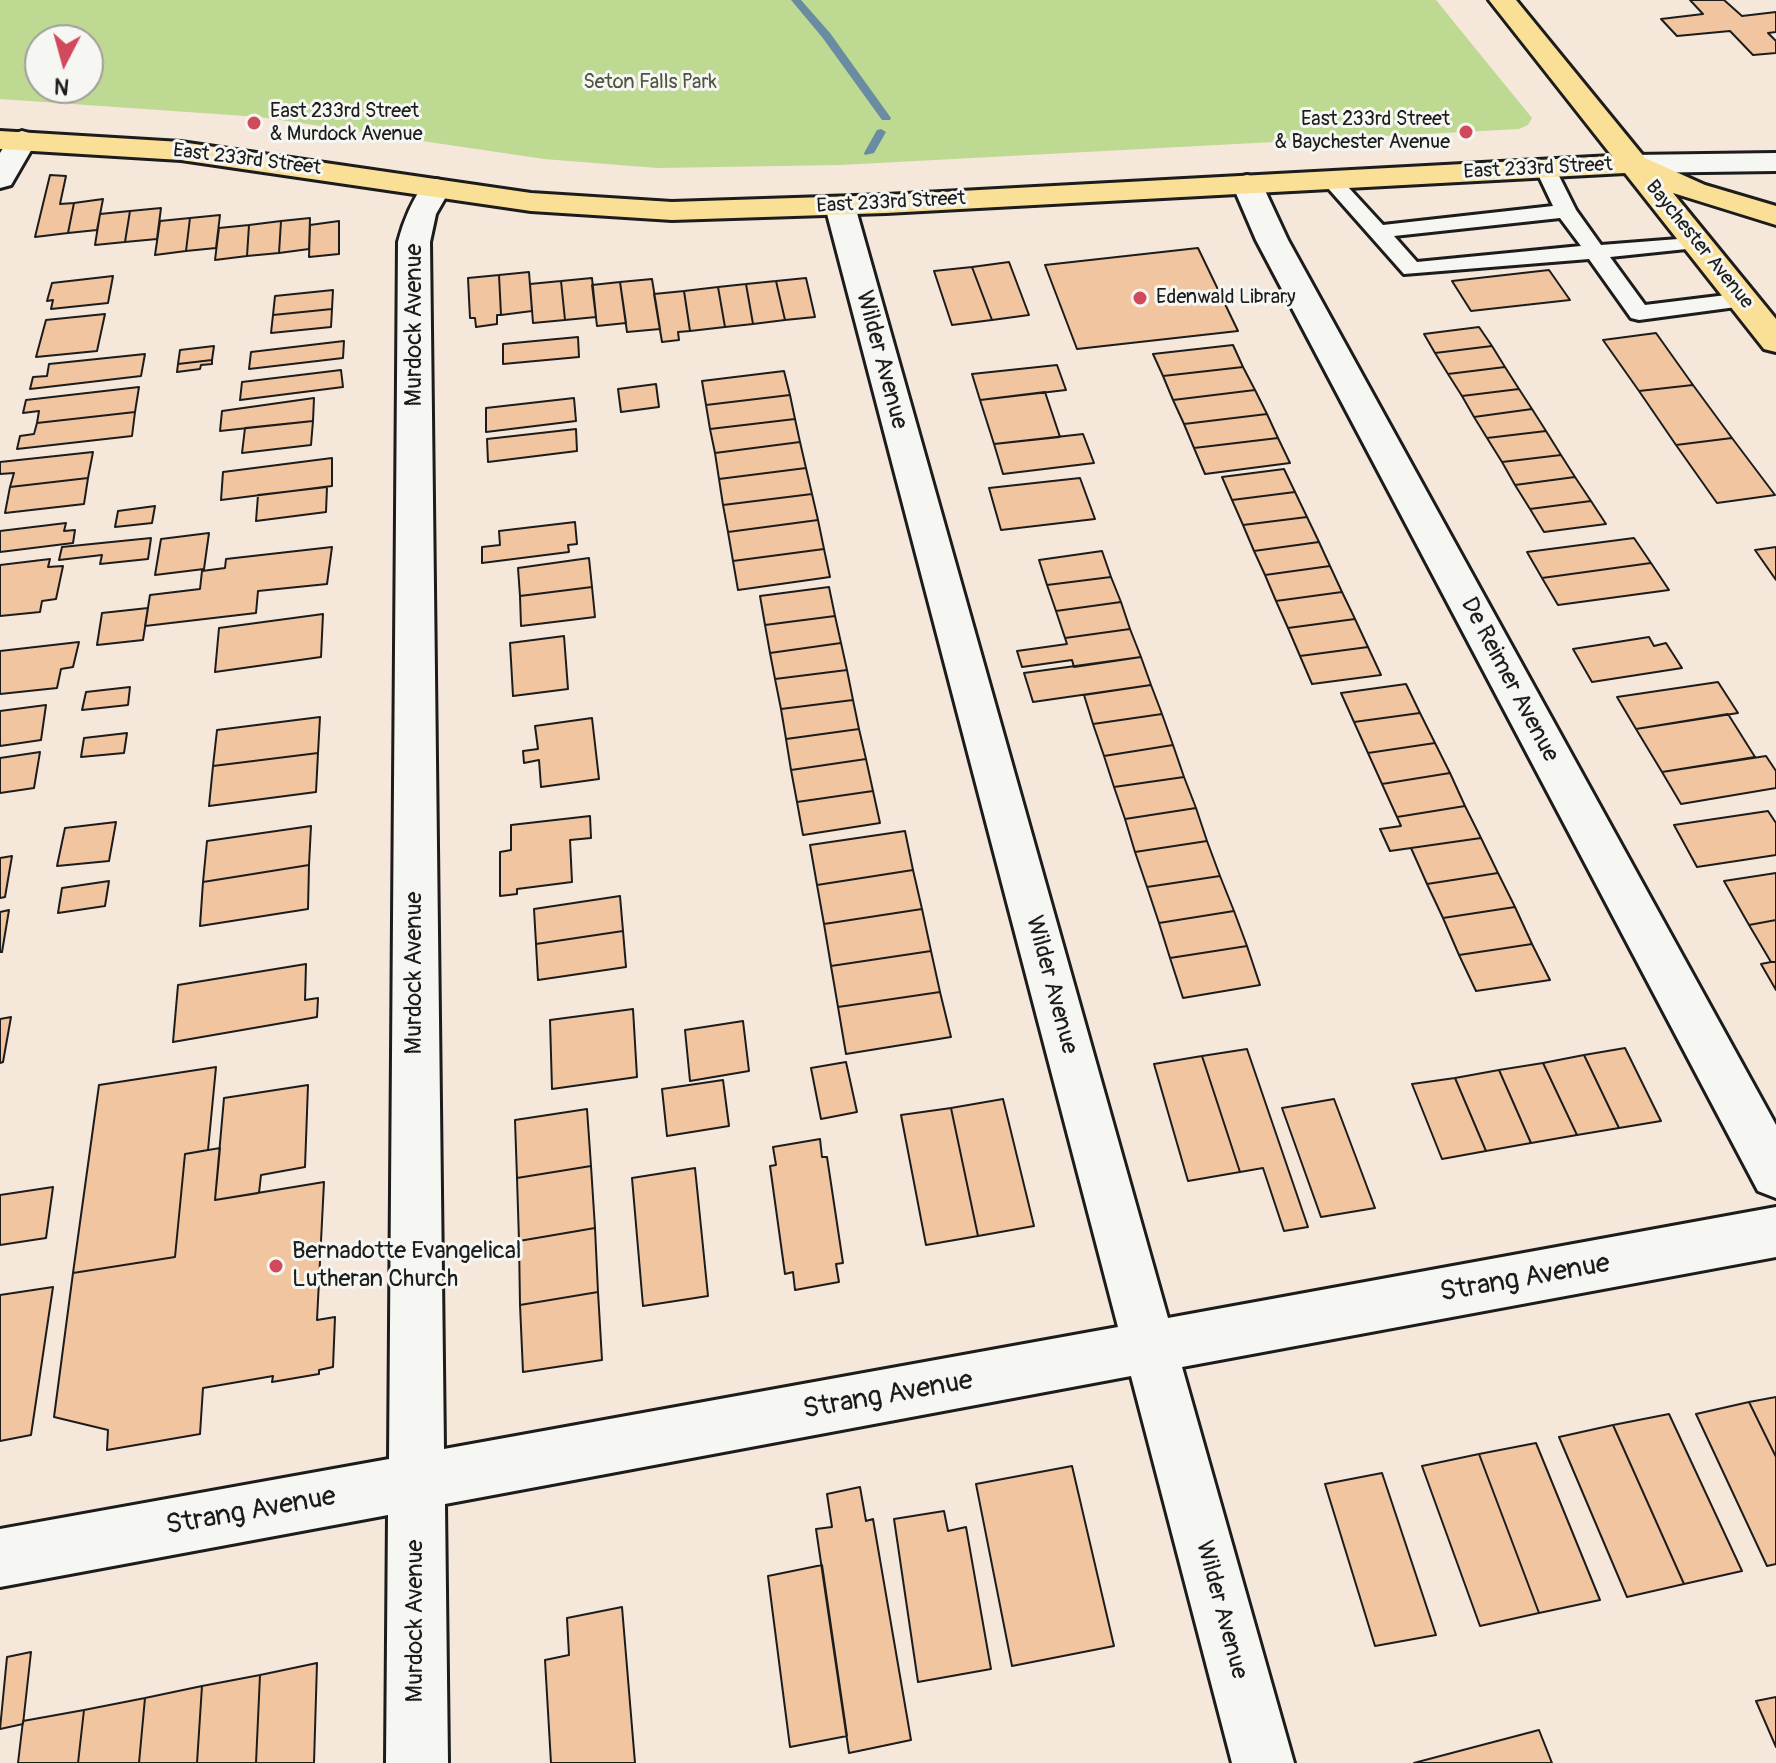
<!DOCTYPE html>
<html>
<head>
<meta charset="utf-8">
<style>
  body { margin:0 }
  #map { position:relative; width:1776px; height:1763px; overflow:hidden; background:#f5e7da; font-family:Pangolin,sans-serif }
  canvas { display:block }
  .north { position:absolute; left:24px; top:24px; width:80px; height:80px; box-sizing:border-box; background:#f6f6f2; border:2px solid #9f9f9c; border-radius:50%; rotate:186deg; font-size:22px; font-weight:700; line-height:32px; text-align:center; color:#1c1c1c }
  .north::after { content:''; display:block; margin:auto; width:28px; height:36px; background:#d1495b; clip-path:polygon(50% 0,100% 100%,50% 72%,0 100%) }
</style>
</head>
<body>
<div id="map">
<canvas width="1776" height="1763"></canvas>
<div class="north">N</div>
</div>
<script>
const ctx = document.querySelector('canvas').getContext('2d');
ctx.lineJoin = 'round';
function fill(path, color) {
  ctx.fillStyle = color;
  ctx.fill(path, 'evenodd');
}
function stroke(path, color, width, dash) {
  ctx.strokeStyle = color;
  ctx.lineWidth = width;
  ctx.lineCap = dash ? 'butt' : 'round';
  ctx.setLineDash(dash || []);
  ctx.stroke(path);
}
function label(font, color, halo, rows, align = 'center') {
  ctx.font = font + ' Pangolin,sans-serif';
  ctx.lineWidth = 6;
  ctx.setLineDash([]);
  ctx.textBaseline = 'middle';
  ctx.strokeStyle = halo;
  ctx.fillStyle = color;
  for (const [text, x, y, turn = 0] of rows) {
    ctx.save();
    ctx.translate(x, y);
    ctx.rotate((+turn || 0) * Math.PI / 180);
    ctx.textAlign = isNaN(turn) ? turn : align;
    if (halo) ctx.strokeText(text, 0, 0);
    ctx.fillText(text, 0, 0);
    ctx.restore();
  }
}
fill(new Path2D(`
  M0 0H1436L1532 118 1528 125 1519 129 840 165 657 168 544 159 260 117 0 99ZM88 40V88H40V40Z`), '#bed991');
fill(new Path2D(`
  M791 0H801L830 33 891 118 890 120H882L822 37Z
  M881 129 886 132 874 153 865 155 864 153 877 130Z`), '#698ca2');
const building = new Path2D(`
  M1690 0H1724L1742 16 1776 12V32L1768 33 1776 41V53L1753 55 1730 31 1677 36 1661 19 1703 14Z
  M50 175 66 176 60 204 74 203 68 233 35 237Z
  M103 199 97 230 68 233 74 203Z
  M161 208 157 239 125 242 130 211Z
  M130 211 125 242 95 245 100 214Z
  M220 215 216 248 186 251 190 218Z
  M190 218 186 251 155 255 160 221Z
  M310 218 309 249 279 253 281 221Z
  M281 221 279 253 247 256 249 225Z
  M339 221V254L309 257 310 225Z
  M249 225 247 256 215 260 219 228Z
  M1198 248 1238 331 1077 349 1045 265Z
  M1009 262 1029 315 992 320 972 267Z
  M972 267 992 320 952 325 934 271Z
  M1549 270 1570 300 1471 311 1452 281Z
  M529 272 532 311 501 315 499 275Z
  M499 275 501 315H497V324L476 327 475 318H470L468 278Z
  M113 276 108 303 51 309 53 300 47 301 52 283Z
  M592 278 596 317 565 320 561 281Z
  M806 278 815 317 785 320 776 281Z
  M652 279 660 329 627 332 620 282Z
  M561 281 565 320 533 323 530 284Z
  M776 281 785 320 753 324 746 284Z
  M620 282 626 323 597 326 592 285Z
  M746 284 753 324 725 327 718 287Z
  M718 287 725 327 690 331 684 291Z
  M333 290 332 309 273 315 275 296Z
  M684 291 690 331 678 332 679 340 662 342 654 294Z
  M332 309 331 327 271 333 273 315Z
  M105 314 97 351 36 357 46 320Z
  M1479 327 1492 346 1435 353 1424 334Z
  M1656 333 1693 385 1639 391 1603 340Z
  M578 337 579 357 503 364V344Z
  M344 341 343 358 249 369 251 352Z
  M1233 345 1243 367 1163 376 1153 354Z
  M214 346 212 360 178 364 180 350Z
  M1492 346 1505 367 1448 374 1435 353Z
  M145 354 141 376 30 389 33 377 47 376 49 364Z
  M212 360V364L201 365 200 369 177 372 178 364Z
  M1057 365 1066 390 980 400 972 374Z
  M1243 367 1255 390 1173 400 1163 376Z
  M1505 367 1519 389 1462 396 1448 374Z
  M341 370 343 387 240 400 242 382Z
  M784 371 790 395 706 405 702 381Z
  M656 384 659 407 621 412 618 389Z
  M1693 385 1732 438 1676 445 1639 391Z
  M139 387 135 412 37 423 39 411 23 413 26 400Z
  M1519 389 1532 409 1474 417 1462 396Z
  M1255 390 1267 414 1184 424 1173 400Z
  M1045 392 1060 437 994 444 980 400Z
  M790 395 795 419 710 429 706 405Z
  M314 398 313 421 220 431 222 411Z
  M574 398 576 421 486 432V408Z
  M1532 409 1546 431 1487 438 1474 417Z
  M135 412 132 436 17 449 20 436 34 434 37 423Z
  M1267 414 1278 438 1194 448 1184 424Z
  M795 419 800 442 715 453 710 429Z
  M313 421 311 445 242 453 245 428Z
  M576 429 577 451 488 462 487 439Z
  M1546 431 1561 455 1502 462 1487 438Z
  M1083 434 1094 463 1003 474 994 444Z
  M1278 438 1290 463 1205 474 1194 448Z
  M1732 438 1775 495 1717 503 1676 445Z
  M800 442 806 468 719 479 715 453Z
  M93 452 88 478 10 487 14 473 0 474V462Z
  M1561 455 1575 477 1515 485 1502 462Z
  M332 458V486L221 500 223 472Z
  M806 468 812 494 723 505 719 479Z
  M1284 469 1295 492 1232 500 1222 477Z
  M1575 477 1591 501 1530 509 1515 485Z
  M88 478 84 504 5 513 10 487Z
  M1080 478 1095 519 1001 530 989 488Z
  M327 487 326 512 256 521 258 495Z
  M1295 492 1307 517 1243 525 1232 500Z
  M812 494 818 520 728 532 723 505Z
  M1591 501 1606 524 1544 532 1530 509Z
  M155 506 152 523 115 527 118 511Z
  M1307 517 1319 542 1254 551 1243 525Z
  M818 520 824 549 733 561 728 532Z
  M575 522 577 544 568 545 569 552 482 563V547L500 545 499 531Z
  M66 523 64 531 75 530 73 543 0 552V531Z
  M209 533 204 569 155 575 161 539Z
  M151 538 148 559 100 564 102 555 59 560 62 547Z
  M1634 538 1651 563 1542 578 1527 552Z
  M1319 542 1330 566 1265 575 1254 551Z
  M332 547 327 584 258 591 256 613 145 626 150 595 200 589 202 571 225 568 226 559Z
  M1776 547V580L1755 550Z
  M824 549 830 577 738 590 733 561Z
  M1102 551 1111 577 1047 585 1039 560Z
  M589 558 592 587 520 596 518 568Z
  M50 559 48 567 63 566 56 599 42 601 40 612 0 616V565Z
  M1651 563 1669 590 1558 605 1542 578Z
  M1330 566 1342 592 1276 601 1265 575Z
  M1111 577 1121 602 1056 611 1047 585Z
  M592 587 595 617 521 626 520 596Z
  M829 587 835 616 765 625 760 596Z
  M1342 592 1355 619 1288 628 1276 601Z
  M1121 602 1130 629 1065 638 1056 611Z
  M148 608 143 640 97 645 102 613Z
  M323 614 321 657 215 672 219 628Z
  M835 616 841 643 770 653 765 625Z
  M1355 619 1368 647 1300 656 1288 628Z
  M1130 629 1141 657 1074 667 1072 660 1022 667 1017 651 1067 644 1065 638Z
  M564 636 568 689 513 696 510 643Z
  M1649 637 1654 646 1666 643 1682 668 1592 682 1573 649Z
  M79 642 73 667 61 669 57 688 0 694V651Z
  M841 643 847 670 775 679 770 653Z
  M1368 647 1381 675 1312 684 1300 656Z
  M1141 657 1151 685 1033 702 1024 673Z
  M847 670 853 700 781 709 775 679Z
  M1718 682 1738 713 1636 729 1617 697Z
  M1406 684 1420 713 1354 722 1341 693Z
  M1151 685 1162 714 1093 724 1084 695Z
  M130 687 128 705 82 710 86 692Z
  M853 700 859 729 786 739 781 709Z
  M46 705 41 740 0 746V711Z
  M1420 713 1435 743 1368 753 1354 722Z
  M1162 714 1173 745 1104 756 1093 724Z
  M1728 714 1755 757 1662 772 1636 729Z
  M320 717 318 753 213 766 217 730Z
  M592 718 599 779 541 787 539 760 524 763 523 751 538 749 535 726Z
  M859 729 866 759 791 770 786 739Z
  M127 733 124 753 81 757 84 738Z
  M1435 743 1450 773 1382 784 1368 753Z
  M1173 745 1184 777 1114 787 1104 756Z
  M40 752 34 788 0 793V758Z
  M318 753 316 792 209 806 213 766Z
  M1766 756 1776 771V788L1681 804 1662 772Z
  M866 759 873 791 797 802 791 770Z
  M1450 773 1465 806 1397 817 1382 784Z
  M1184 777 1196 808 1125 819 1114 787Z
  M873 791 880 823 803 835 797 802Z
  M1465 806 1481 838 1390 851 1380 829 1401 826 1397 817Z
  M1196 808 1207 841 1135 852 1125 819Z
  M1768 811 1776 823V855L1697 867 1674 825Z
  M590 816 591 838 570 840 572 882 517 889V894L500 896V852L511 850V825Z
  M116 822 109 861 57 866 65 828Z
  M311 826 309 865 203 882 207 841Z
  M905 831 913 870 817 885 810 845Z
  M1481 838 1498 873 1427 884 1411 848Z
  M1207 841 1220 876 1147 887 1135 852Z
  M12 856 5 897 0 898V858Z
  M309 865 308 909 200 926 203 882Z
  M913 870 922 909 824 924 817 885Z
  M1498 873 1515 907 1443 918 1427 884Z
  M1776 873V920L1749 925 1724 881Z
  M1220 876 1234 911 1159 923 1147 887Z
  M109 881 105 906 58 913 62 888Z
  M620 896 623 931 536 944 534 909Z
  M1515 907 1532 944 1459 955 1443 918Z
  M922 909 931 951 831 966 824 924Z
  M9 910 2 952H0V912Z
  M1234 911 1247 946 1170 958 1159 923Z
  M1776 920V962H1771L1749 925Z
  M623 931 626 967 538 980 536 944Z
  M1532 944 1550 980 1476 991 1459 955Z
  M1247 946 1260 985 1183 998 1170 958Z
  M931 951 940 992 838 1007 831 966Z
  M1771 962H1776V990L1761 964Z
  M306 964 305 1000 318 998 317 1017 173 1042 178 985Z
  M940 992 951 1037 846 1054 838 1007Z
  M633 1009 637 1077 552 1089 550 1020Z
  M11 1017 3 1062 0 1063V1019Z
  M743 1021 749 1071 690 1081 685 1030Z
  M1625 1048 1661 1121 1619 1128 1584 1055Z
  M1247 1049 1308 1227 1284 1231 1263 1168 1240 1172 1202 1056Z
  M1584 1055 1619 1128 1577 1135 1543 1063Z
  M1202 1056 1240 1172 1188 1181 1154 1064Z
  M846 1062 857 1112 821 1119 811 1068Z
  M1543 1063 1577 1135 1531 1143 1499 1070Z
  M216 1067 208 1150 185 1154 175 1257 73 1273 99 1085Z
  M1499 1070 1531 1143 1486 1151 1455 1078Z
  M1455 1078 1486 1151 1442 1159 1412 1084Z
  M723 1080 729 1126 667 1136 662 1089Z
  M308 1085 305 1167 261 1175 259 1193 215 1200 224 1098Z
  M1003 1099 1034 1226 978 1236 951 1108Z
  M1334 1099 1375 1208 1321 1217 1282 1108Z
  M951 1108 978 1236 926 1245 901 1115Z
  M587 1109 591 1166 517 1178 515 1120Z
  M820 1139 822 1157H827L843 1263 836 1264 839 1282 795 1290 793 1272 785 1274 770 1166 776 1165 773 1147Z
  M220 1148 215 1200 324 1182 317 1320 335 1317 333 1367 319 1370V1374L272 1382 273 1376 203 1388 200 1434 107 1450 108 1430 54 1417 73 1273 175 1257 185 1154Z
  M591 1166 595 1228 519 1241 517 1178Z
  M695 1168 708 1296 643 1306 632 1178Z
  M53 1187 46 1238 0 1245V1195Z
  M595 1228 598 1292 520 1305 519 1241Z
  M53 1287 31 1435 0 1441V1295Z
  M598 1292 602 1360 523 1372 520 1305Z
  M1776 1397V1457L1749 1402Z
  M1749 1402 1776 1457V1564L1767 1566 1696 1414Z
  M1669 1414 1742 1571 1684 1584 1613 1425Z
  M1613 1425 1684 1584 1627 1597 1559 1437Z
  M1536 1443 1600 1600 1539 1613 1479 1454Z
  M1479 1454 1539 1613 1480 1626 1422 1466Z
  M1072 1466 1114 1646 1012 1666 976 1484Z
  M1382 1473 1436 1635 1375 1646 1325 1484Z
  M860 1487 866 1521 873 1519 911 1740 849 1753 816 1529 832 1527 827 1494Z
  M944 1511 948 1531 966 1527 991 1669 918 1682 894 1519Z
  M822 1565 847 1736 790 1747 768 1576Z
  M622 1607 635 1763H551L545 1660 569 1655 567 1618Z
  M31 1652 23 1724 0 1729 7 1657Z
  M317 1663 314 1763H256L260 1675Z
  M260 1675 256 1763H197L202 1686Z
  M202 1686 197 1763H139L145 1698Z
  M1776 1697V1747L1756 1701Z
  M145 1698 139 1763H78L84 1710Z
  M84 1710 78 1763H18L23 1721Z
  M1539 1730 1552 1763H1414L1463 1750Z`);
fill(building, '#f2c5a1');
stroke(building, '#1c1c1c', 2);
const service = new Path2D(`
  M1545 162 1555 168 1576 210 1601 245 1704 237 1707 242 1704 247 1696 248 1610 257 1645 305 1743 293 1751 295 1754 300 1751 305 1639 320 1631 318 1589 259 1404 274 1320 179 1323 175H1337L1383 225 1553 206 1535 168ZM1560 218 1581 246 1417 262 1394 236Z`);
const minor = new Path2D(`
  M22 131 32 134 37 140 11 185 0 188V153L12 134Z
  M1776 153V171L1633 173 1622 170 1618 164 1622 158 1633 155Z
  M1247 175 1258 178 1262 184 1288 240 1776 1125V1198L1758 1191 1256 240 1232 184 1236 178Z
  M436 179 447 182 451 188 436 214 430 242 444 1449 1118 1327 825 206 829 199H851L855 206 1168 1318 1776 1207V1257L1182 1367 1294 1763H1232L1131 1376 445 1504 448 1763H386L388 1515 0 1587V1529L389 1459 398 242C404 219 412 201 425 182Z`);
const primary = new Path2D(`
  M1489 0H1516L1645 158 1705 185 1776 206V225L1673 193 1776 319V352L1764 349 1625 173 886 213 672 220 531 211 181 160 0 149V131L181 142 531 193 672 202 886 195 1612 156Z`);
stroke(service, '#1c1c1c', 6);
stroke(minor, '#1c1c1c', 6);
stroke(primary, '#1c1c1c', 6);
fill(service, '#f6f6f2');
fill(minor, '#f6f6f2');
fill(primary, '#fadf96');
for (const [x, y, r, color] of [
  [254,123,8,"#d1495b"],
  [1466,132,8,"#d1495b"],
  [1140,298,8,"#d1495b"],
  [276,1266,8,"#d1495b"]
]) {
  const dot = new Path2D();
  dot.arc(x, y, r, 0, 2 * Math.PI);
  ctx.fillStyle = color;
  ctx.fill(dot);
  stroke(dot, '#f6f6f2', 3);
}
label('20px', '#4d553f', '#f6f6f2', [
  ["Seton Falls Park",650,83]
]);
label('20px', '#1c1c1c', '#f6f6f2', [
  ["East 233rd Street",270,112],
  ["& Murdock Avenue",270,135],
  ["East 233rd Street",1450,120,"right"],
  ["& Baychester Avenue",1450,143,"right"],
  ["Edenwald Library",1156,298]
], 'left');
label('20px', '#1c1c1c', '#f6f6f2', [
  ["East 233rd Street",247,160,7],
  ["East 233rd Street",1538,169,-3],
  ["East 233rd Street",891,203,-3],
  ["Baychester Avenue",1699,245,51]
]);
label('24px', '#1c1c1c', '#f6f6f2', [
  ["Murdock Avenue",415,325,-90],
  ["Wilder Avenue",881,360,75],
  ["De Reimer Avenue",1509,680,62],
  ["Murdock Avenue",415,973,-90],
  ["Wilder Avenue",1051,985,75],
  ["Wilder Avenue",1221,1610,75],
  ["Murdock Avenue",416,1621,-90]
]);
label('24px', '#1c1c1c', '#f6f6f2', [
  ["Bernadotte Evangelical",292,1252],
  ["Lutheran Church",292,1280]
], 'left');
label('28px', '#1c1c1c', '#f6f6f2', [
  ["Strang Avenue",1525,1279,-10],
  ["Strang Avenue",888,1396,-10],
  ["Strang Avenue",251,1512,-10]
]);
</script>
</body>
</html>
